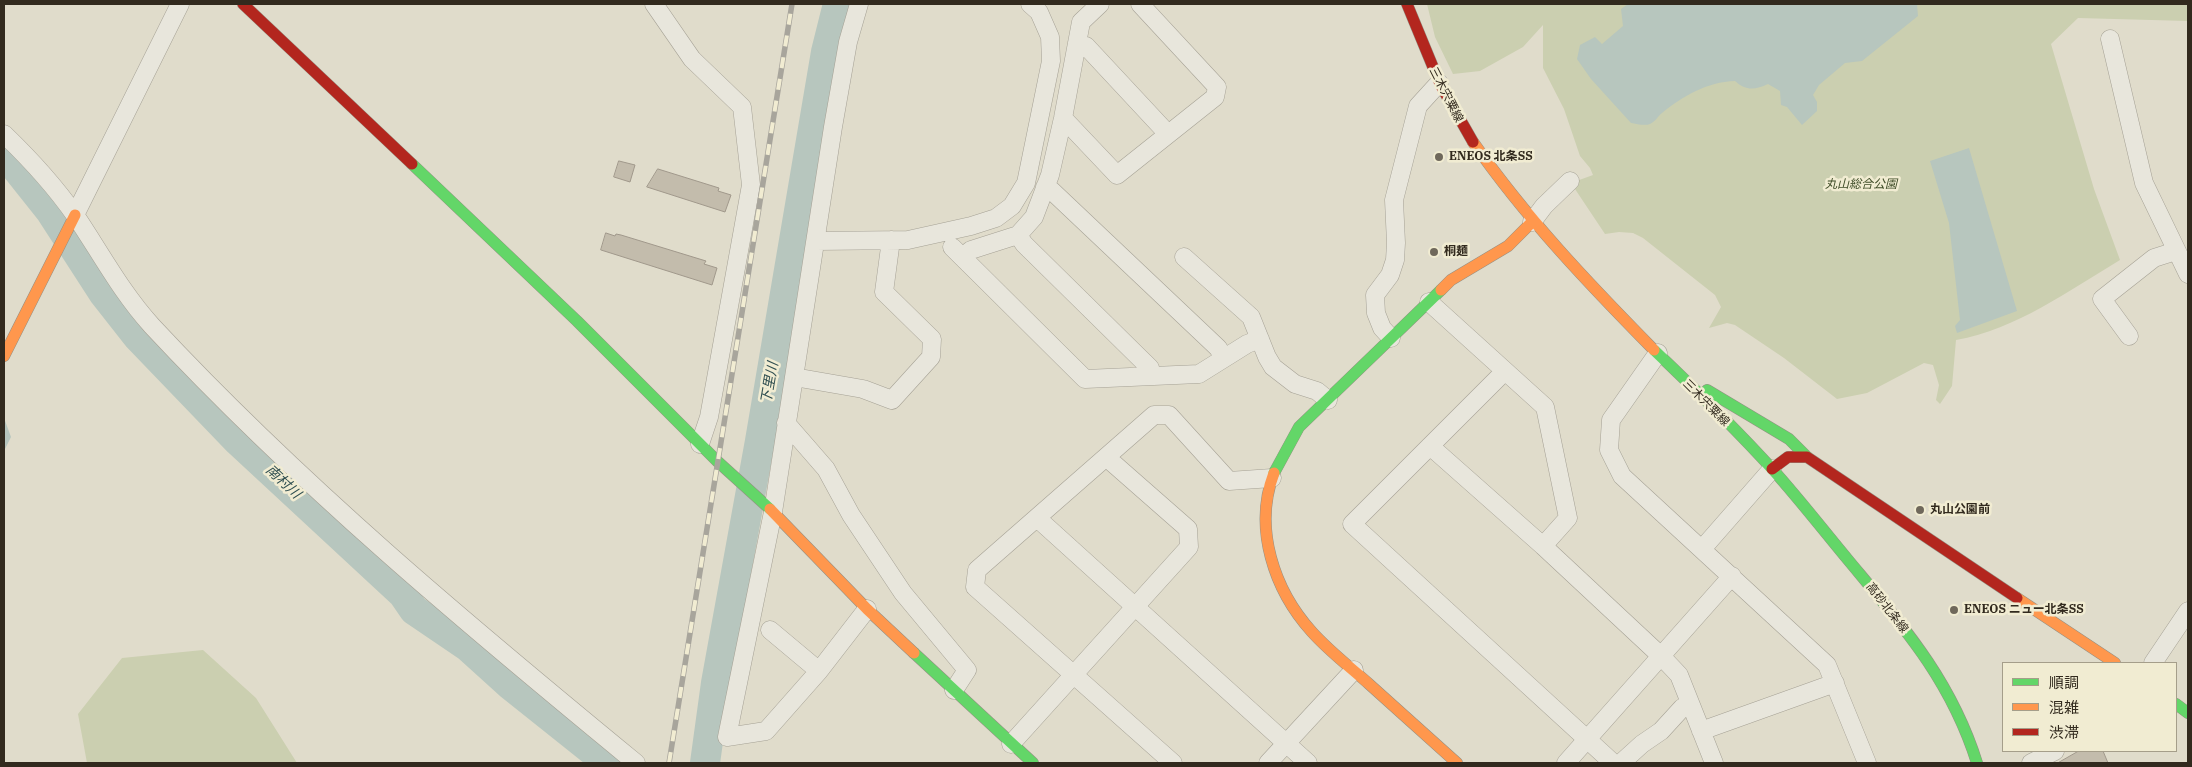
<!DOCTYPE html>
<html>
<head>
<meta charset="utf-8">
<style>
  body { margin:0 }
  #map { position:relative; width:2192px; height:767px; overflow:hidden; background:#e0dccb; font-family:"IBM Plex Serif","Noto Sans JP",serif }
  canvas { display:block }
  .frame { position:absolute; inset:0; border:5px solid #322a1e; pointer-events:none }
  .legend { position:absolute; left:2002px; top:662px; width:175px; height:90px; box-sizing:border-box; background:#f1ecd2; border:1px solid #a59e8a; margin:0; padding:6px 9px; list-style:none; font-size:15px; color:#322a1e }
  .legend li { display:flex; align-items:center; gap:10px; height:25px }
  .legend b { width:25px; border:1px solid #a59e8a }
</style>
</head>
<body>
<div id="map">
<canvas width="2192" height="767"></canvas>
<div class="frame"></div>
<ul class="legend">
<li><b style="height:6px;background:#63d668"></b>順調</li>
<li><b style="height:6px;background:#ff974d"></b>混雑</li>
<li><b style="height:6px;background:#b3261e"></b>渋滞</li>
</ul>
</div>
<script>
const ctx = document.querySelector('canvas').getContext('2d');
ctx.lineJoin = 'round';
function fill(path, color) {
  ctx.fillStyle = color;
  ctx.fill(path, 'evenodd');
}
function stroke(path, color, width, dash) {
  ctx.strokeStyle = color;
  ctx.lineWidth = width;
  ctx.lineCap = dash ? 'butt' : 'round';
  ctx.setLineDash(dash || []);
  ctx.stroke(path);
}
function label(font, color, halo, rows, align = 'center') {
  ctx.font = font + ' "IBM Plex Serif","Noto Sans JP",serif';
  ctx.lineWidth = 5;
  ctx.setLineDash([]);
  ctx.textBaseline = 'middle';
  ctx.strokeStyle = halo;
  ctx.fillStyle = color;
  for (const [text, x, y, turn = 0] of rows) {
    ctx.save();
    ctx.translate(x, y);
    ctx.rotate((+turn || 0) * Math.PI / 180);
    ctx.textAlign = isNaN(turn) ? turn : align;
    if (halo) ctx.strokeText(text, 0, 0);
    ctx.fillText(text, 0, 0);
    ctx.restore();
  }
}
fill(new Path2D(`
  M1427 4H2188V21L2078 18 2051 44 2094 189 2120 260C2068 291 2017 329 1956 340L1952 386 1940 404 1936 400 1939 385 1933 365 1924 363 1867 393 1837 399 1784 358 1735 325 1727 323 1709 328 1721 307 1715 295 1643 238 1633 233 1619 232 1605 234 1571 183 1593 175 1590 168 1580 156 1564 109 1543 68V25L1523 47 1480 71 1453 74 1435 37Z
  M203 650 256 698 297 763H87L78 714 122 658Z`), '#cbcfb0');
fill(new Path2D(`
  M1628 4H1917L1918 16 1862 61 1845 63 1819 85 1813 95 1817 102V111L1802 125 1787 107 1781 105 1780 91 1768 84C1755 90 1746 91 1735 81 1707 82 1683 96 1662 113 1658 116 1655 122 1650 124 1645 126 1637 124 1631 123L1591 79 1577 59 1580 45 1595 37 1602 44 1623 26 1621 9Z
  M1969 148 2017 311 1957 333 1955 326 1960 320 1949 223 1930 161Z
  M4 418 11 437 4 451Z`), '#b7c6be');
stroke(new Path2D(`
  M4 156 12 163 51 212 104 294 137 336 238 441 403 594 414 610 467 646 509 684 608 763
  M705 763 716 683 760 441 826 52 838 4`), '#b7c6be', 30);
const building = new Path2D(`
  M619 161 635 165 630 182 614 177Z
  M658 169 719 188 718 191 731 195 725 212 647 187Z
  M606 233 615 236 616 234 621 235 706 261 704 264 717 268 712 285 601 250Z
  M2079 751H2103L2108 763H2058Z`);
fill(building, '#c3bcac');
stroke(building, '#a0988b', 1);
const street = new Path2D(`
  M654 4 692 59 742 107 751 185 709 417 700 444
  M859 4 848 42 833 127 773 512 727 737 766 731 819 671 867 609
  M2110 39 2144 183 2188 274
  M1077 43 1086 46 1168 134
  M1063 118 1117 175 1215 97 1217 87 1140 4
  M4 134C30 159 54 185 75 215 100 252 121 292 152 326 300 485 468 625 636 763
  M1045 187 1051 190 1218 348 1224 358
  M75 215 180 4
  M1532 222 1544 206 1570 181
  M1018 235 1024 244 1150 368 1152 376
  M816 241 908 240 971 226 996 218 1012 206 1026 183 1051 61 1050 37 1039 12 1030 4
  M952 247 1085 379 1199 374 1247 344 1260 339
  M962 257 971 250 1018 235 1034 217 1050 175 1063 118 1081 22 1100 4
  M1184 257 1251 317 1267 357 1273 367 1295 384 1317 391 1328 400
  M1429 302 1545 407 1568 518 1543 546
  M2129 336 2102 299 2154 258 2176 251
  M1391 338 1382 328 1376 313 1375 295 1390 275 1395 260 1396 243 1394 200 1418 106 1439 83
  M1658 353 1611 420 1609 450 1622 476 1827 665 1867 763
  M1505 371 1352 524 1613 763
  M794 377 863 389 892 400 931 357 932 339 884 292 891 240
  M786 423 826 469 851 515 903 593 967 670 954 690
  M1430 446 1543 546 1662 657 1679 675 1714 763
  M1037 518 1308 763
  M1702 549 1772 469
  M770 630 819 671
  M2153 663 2188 611
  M1701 731 1835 683
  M1011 744 1189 547 1188 529 1106 457
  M1173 763 975 587 977 570 1154 415H1169L1229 481 1272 478
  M1268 763 1354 670
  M1566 763 1732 576
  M1621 763 1642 744 1661 731 1682 708 1690 703
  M2031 763 2055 751`);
const fast = new Path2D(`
  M412 164 577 321 717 461 770 509
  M1654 350C1695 389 1736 429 1774 471 1800 500 1824 531 1849 561 1903 626 1951 680 1977 763
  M1707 390 1789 439 1807 457
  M1274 473 1299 427 1441 290
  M914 653 1033 763
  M2176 704 2188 713`);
const slow = new Path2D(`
  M1473 142C1526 218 1589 284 1654 350
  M1441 290 1451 280 1508 246 1532 222
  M4 356 75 215
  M1274 473C1253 528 1274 590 1312 632 1329 651 1350 667 1369 684 1398 710 1428 737 1457 763
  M770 509 867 609 914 653
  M2017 598 2115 663`);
const jam = new Path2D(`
  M243 4 412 164
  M1407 4 1440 84 1473 142
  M1772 469 1788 457H1807L2017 598`);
stroke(street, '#a5a195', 19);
stroke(fast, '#959084', 12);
stroke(slow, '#959084', 12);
stroke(jam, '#959084', 12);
stroke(street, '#e8e6dc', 18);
stroke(fast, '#63d668', 11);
stroke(slow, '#ff974d', 11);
stroke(jam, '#b3261e', 11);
const rail = new Path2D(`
  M669 763 792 4`);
stroke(rail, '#a8a59c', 5.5);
stroke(rail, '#f1ecd2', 4, [11]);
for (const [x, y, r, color] of [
  [1439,157,5,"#6f685b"],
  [1434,252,5,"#6f685b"],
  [1920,510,5,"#6f685b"],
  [1954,610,5,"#6f685b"]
]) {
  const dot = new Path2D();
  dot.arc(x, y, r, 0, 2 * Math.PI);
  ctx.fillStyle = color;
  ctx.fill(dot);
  stroke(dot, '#f1ecd2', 2);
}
label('12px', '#322a1e', '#f1ecd2', [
  ["三木宍粟線",1446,95,63],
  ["三木宍粟線",1706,403,45],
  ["高砂北条線",1887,608,52]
]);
label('bold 12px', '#322a1e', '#f1ecd2', [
  ["ENEOS 北条SS",1449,157],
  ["桐麺",1444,252],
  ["丸山公園前",1930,510],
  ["ENEOS ニュー北条SS",1964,610]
], 'left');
label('italic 12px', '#3e4c27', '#f1ecd2', [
  ["丸山総合公園",1861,185]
]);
label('italic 14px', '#2f4e50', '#f1ecd2', [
  ["下里川",770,383,-80],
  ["南村川",283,482,43]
]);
</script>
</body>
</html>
